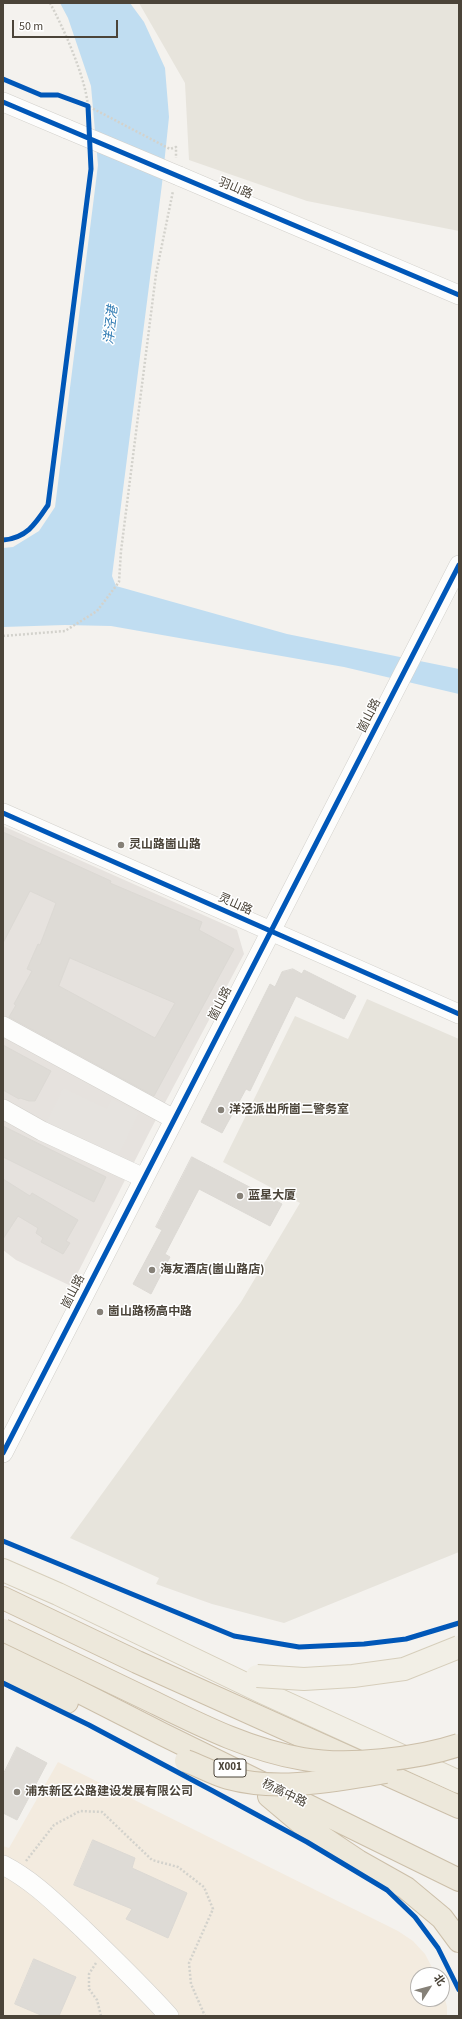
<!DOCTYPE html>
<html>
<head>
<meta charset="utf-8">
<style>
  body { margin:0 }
  #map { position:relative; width:462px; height:2019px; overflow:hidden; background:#f4f2ee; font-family:"Source Sans 3","Noto Sans SC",sans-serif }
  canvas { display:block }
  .frame { position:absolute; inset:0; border:4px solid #4b4439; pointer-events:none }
  .north { position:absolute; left:410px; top:1967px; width:40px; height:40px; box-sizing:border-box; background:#fff; border:1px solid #b7b4b0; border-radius:50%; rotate:54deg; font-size:11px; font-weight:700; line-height:16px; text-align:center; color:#4b4439 }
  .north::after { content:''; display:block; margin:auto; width:14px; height:18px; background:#868178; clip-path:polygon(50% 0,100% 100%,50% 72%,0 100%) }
  .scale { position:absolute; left:12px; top:20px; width:106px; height:18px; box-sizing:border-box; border:2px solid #4b4439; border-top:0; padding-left:5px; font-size:12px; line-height:14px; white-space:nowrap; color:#4b4439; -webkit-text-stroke:3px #fff; paint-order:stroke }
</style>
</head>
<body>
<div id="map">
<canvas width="462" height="2019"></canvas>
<div class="frame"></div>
<div class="north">北</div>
<div class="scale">50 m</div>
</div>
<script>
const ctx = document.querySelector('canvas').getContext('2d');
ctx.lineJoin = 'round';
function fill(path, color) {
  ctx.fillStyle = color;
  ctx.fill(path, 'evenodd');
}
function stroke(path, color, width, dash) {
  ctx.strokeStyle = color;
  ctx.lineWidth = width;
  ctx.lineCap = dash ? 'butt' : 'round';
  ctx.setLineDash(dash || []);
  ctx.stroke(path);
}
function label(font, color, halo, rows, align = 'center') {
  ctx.font = font + ' "Source Sans 3","Noto Sans SC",sans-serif';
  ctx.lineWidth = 3;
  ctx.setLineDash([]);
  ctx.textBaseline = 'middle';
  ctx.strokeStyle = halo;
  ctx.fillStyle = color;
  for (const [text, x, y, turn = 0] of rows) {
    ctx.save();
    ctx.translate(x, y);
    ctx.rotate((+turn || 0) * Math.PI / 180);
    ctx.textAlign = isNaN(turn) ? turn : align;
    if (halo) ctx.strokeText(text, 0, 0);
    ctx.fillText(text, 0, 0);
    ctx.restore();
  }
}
fill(new Path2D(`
  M139 3H459V231L307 201 189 160 185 83Z
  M367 999 459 1039V1552L284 1623 212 1604 156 1584 159 1578 70 1538 241 1302 300 1203 223 1162 295 1016 348 1039Z`), '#e7e4dc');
fill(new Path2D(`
  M58 1762 398 1931 413 1941 425 1954 436 1975H418V1999H442V1987L447 2007V2016H3V1846L9 1848Z`), '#f3ebdf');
fill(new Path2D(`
  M3 826 237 930 244 954 151 1129 71 1286 16 1260 3 1250Z`), '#e6e2de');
fill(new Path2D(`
  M63 1088 107 1109 112 1099 139 1113 114 1165 42 1131Z`), '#e6e3df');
fill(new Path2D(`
  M60 3H130L144 22 165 68 169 117 162 184 112 576 116 586 287 634 459 669V694L344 667 111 626 65 625 3 627V548L13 547 39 531 55 507 98 165 91 86 68 18Z`), '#c0ddf1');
const building = new Path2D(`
  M3 832 111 881 110 883 202 922 199 930 234 949 154 1096 9 1017 16 1005 14 1004 32 971 27 969 38 944 40 945 56 903 30 891 3 943ZM70 958 175 1003 155 1038 59 986Z
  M293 969 302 974 304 970 356 996 344 1019 296 996 250 1091 246 1089 222 1133 201 1122 270 984 275 987 282 972Z
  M3 1045 51 1071 35 1101H29L20 1098 19 1099 3 1090Z
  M3 1126 106 1177 94 1202 3 1157Z
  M192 1157 282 1204 270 1226 199 1189 165 1254 170 1257 151 1294 133 1284 162 1230 156 1227Z
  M3 1179 30 1196 32 1193 78 1220 66 1241 70 1243 63 1254 41 1242 43 1238 36 1233 38 1228 18 1216 3 1239Z
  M17 1747 47 1763 17 1820 3 1813V1775Z
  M93 1840 135 1858 132 1868 187 1893 168 1938 126 1919 132 1909 74 1885Z
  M34 1959 76 1977 59 2016H43L15 2004Z`);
fill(building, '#dedbd6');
stroke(building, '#dcd9d4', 1);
const minor = new Path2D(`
  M3 102 67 129
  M179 176 459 295
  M3 813 459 1014
  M3 1026 174 1119
  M3 1109 42 1131 144 1178
  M3 1453 459 565
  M3 1865C34 1881 57 1905 82 1928 112 1957 141 1985 169 2016`);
const major = new Path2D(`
  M3 1570 58 1594 262 1692 459 1782`);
const highway = new Path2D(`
  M3 1598 137 1662 459 1807
  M3 1653 162 1734 459 1880
  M3 1671 67 1702
  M269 1796 301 1823 358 1861 406 1888 442 1918 459 1941`);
stroke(minor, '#d2d0cb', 20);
stroke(major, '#d6cebb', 24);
stroke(highway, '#ccbfa9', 24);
stroke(new Path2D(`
  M50 3C64 29 85 76 88 106L170 149 176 147V158
  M3 636 65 631 97 611 119 582 121 551 156 274 173 191
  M26 1861 54 1825 80 1811 102 1812 152 1860 178 1867 204 1887 213 1909 189 1963 191 1984 205 2016
  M96 1963 89 1974V1989L97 2000 101 2016`), '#d3d2cc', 2.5, [2, 2]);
stroke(minor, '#fdfdfc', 19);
stroke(major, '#f2efe6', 22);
stroke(highway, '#ede8db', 22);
const minorBridge = new Path2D(`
  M67 129 179 176`);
const majorBridge = new Path2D(`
  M257 1676 304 1679 353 1676 404 1669 459 1647`);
const highwayBridge = new Path2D(`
  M3 1630C52 1653 101 1677 151 1701 200 1725 249 1750 303 1759 347 1767 417 1759 459 1745
  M186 1761C200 1766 214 1774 228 1778 279 1792 335 1780 386 1772`);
stroke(minorBridge, '#d2d0cb', 20, []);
stroke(majorBridge, '#d6cebb', 24, []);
stroke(highwayBridge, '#ccbfa9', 24, []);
stroke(minorBridge, '#fdfdfc', 19);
stroke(majorBridge, '#f2efe6', 22);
stroke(highwayBridge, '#ede8db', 22);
stroke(new Path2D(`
  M3 79 41 95H58L88 106 91 169 48 505C36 523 27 538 3 540
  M3 102 459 295
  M3 813 459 1014
  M3 1453 459 565
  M3 1541 234 1636 299 1647 364 1644 406 1639 459 1623
  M3 1683 89 1725 213 1791 307 1842 387 1890 415 1917 438 1948 459 1990`), '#0057b8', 5);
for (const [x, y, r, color] of [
  [121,845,4,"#868178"],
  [221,1110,4,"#868178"],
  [240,1196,4,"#868178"],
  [152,1270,4,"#868178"],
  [100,1312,4,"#868178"],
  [17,1792,4,"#868178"]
]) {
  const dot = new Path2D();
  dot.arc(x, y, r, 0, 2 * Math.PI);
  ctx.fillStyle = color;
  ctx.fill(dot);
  stroke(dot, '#fff', 1.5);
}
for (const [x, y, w] of [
  [230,1768,32]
]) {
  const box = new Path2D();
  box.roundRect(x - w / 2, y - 9, w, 18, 3);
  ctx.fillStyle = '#fff';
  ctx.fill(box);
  stroke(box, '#4b4439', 1);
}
label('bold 11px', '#4b4439', null, [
  ["X001",230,1768]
]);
label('12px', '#4b4439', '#fff', [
  ["羽山路",235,189,23],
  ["崮山路",370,716,-63],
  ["灵山路",235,905,24],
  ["崮山路",221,1004,-63],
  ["崮山路",74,1292,-63],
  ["杨高中路",284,1794,26]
]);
label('bold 12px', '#4b4439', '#fff', [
  ["灵山路崮山路",129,845],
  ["洋泾派出所崮二警务室",229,1110],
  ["蓝星大厦",248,1196],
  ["海友酒店(崮山路店)",160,1270],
  ["崮山路杨高中路",108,1312],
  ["浦东新区公路建设发展有限公司",25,1792]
], 'left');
label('italic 13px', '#2e7ab2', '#fff', [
  ["洋泾港",112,325,-83]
]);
</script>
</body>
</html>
